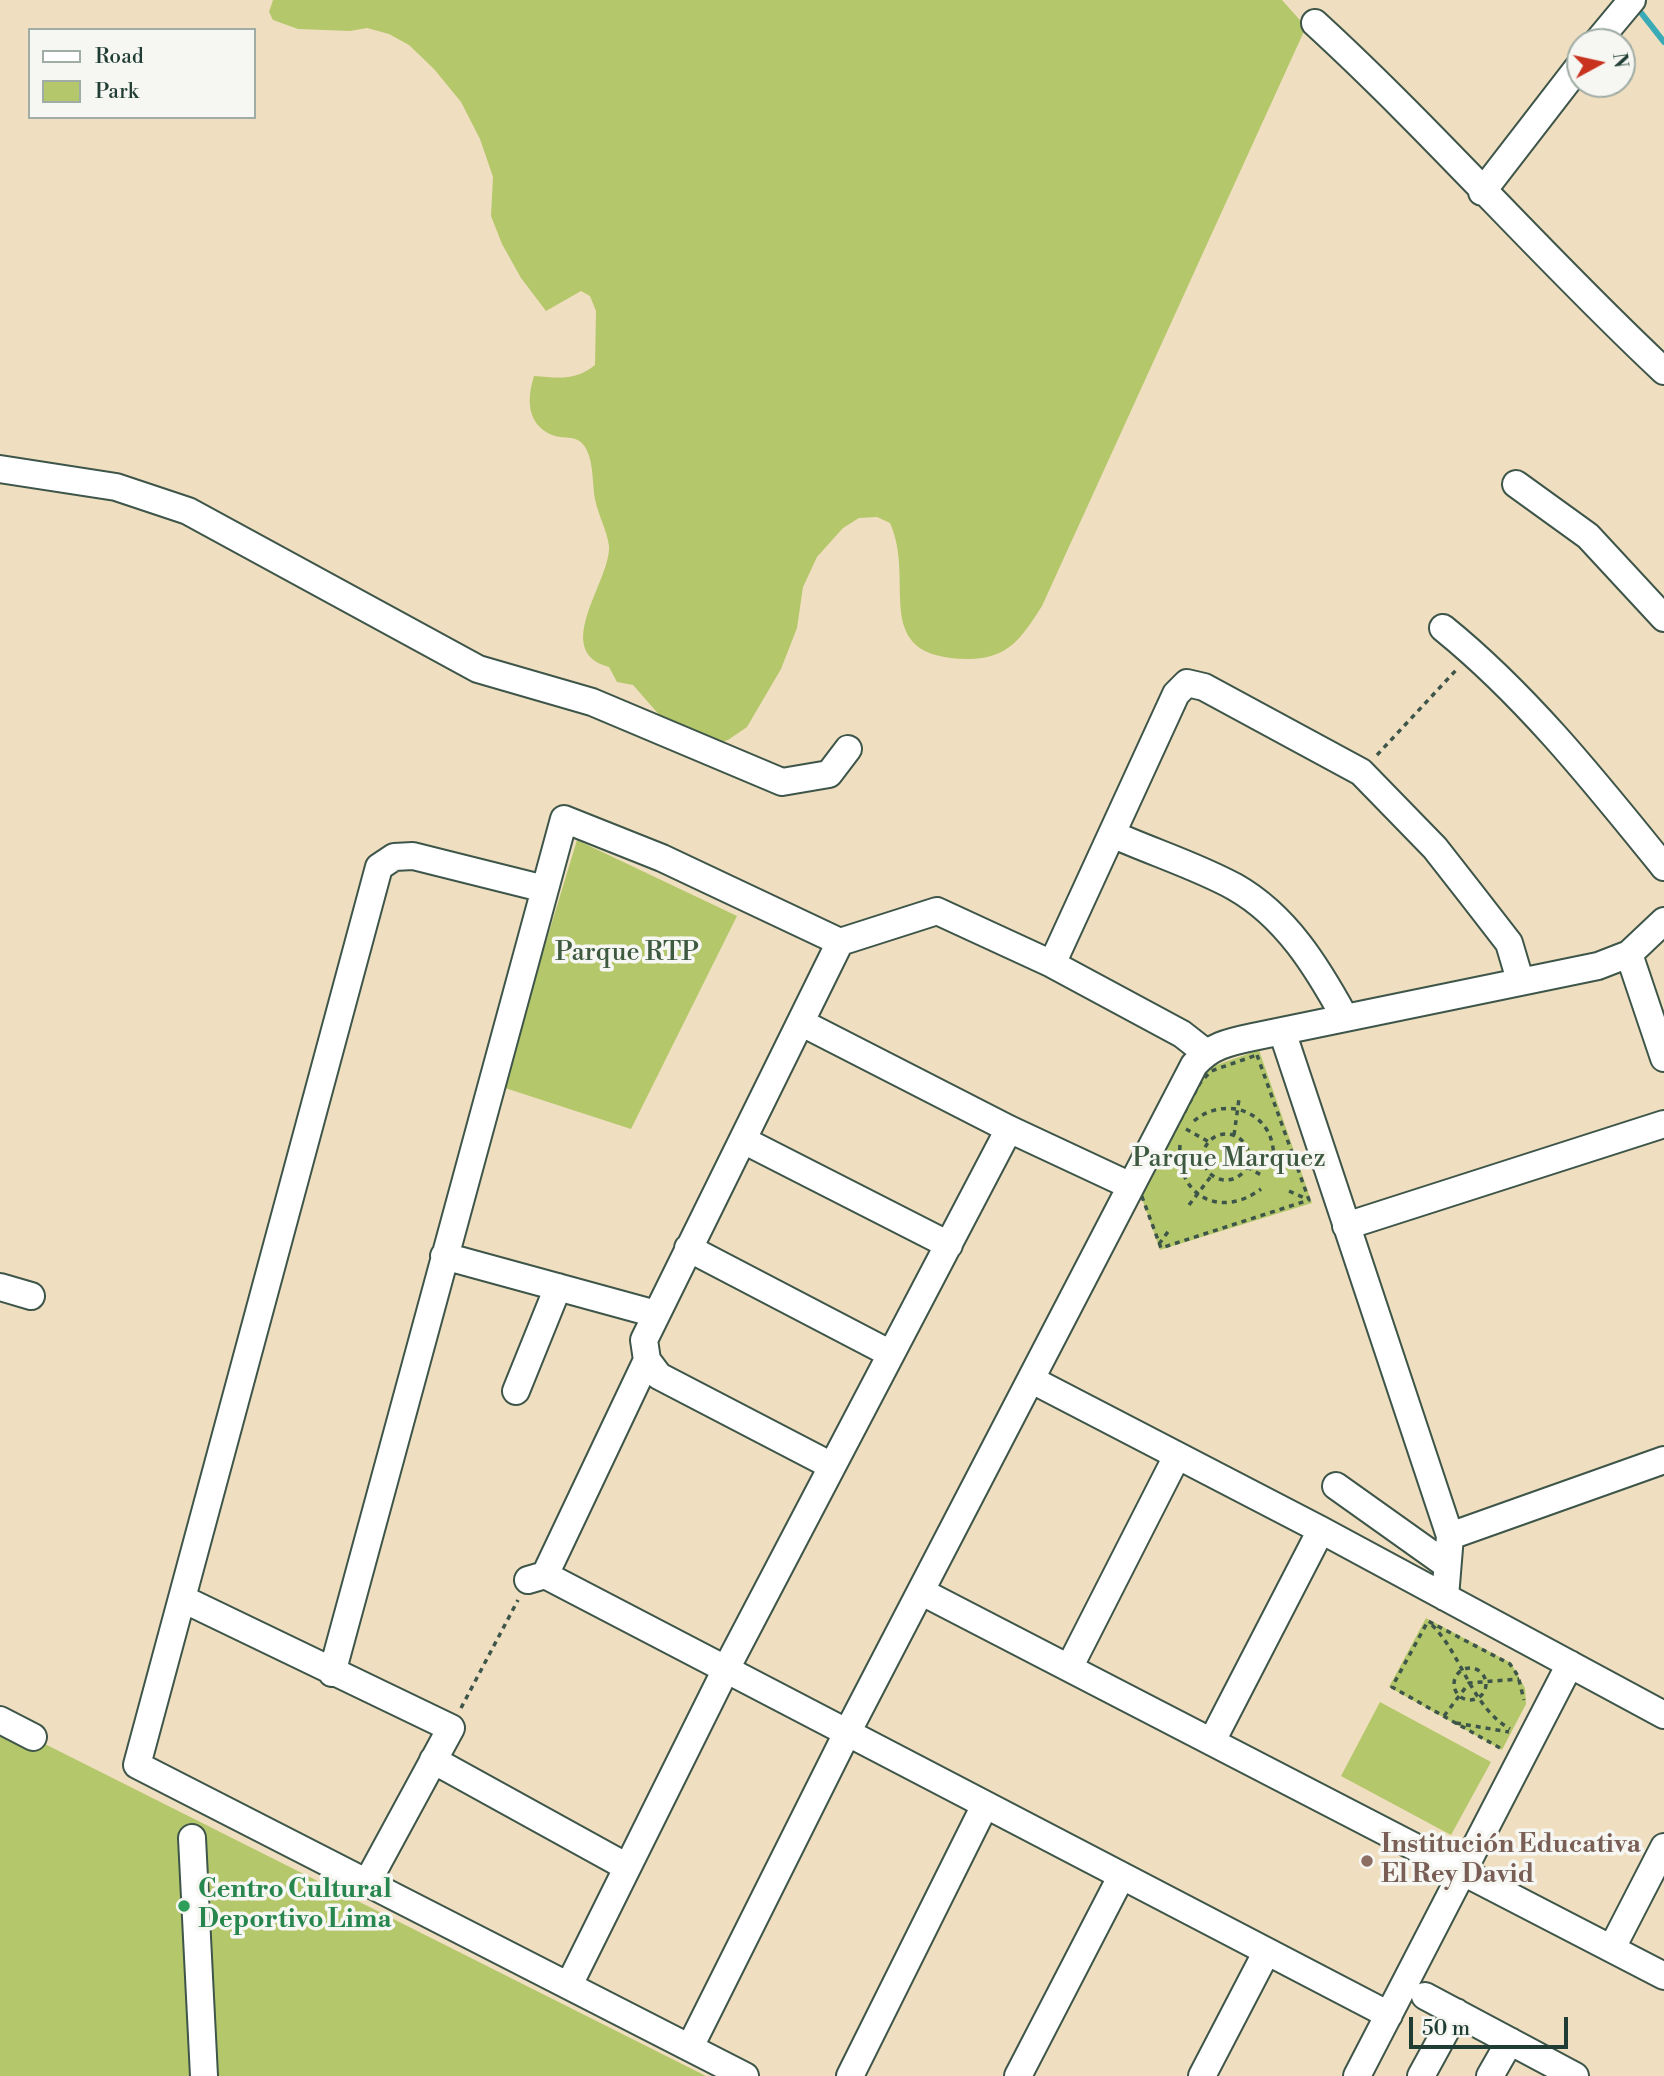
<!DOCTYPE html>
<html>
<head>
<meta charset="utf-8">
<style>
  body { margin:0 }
  #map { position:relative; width:1664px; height:2076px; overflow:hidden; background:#efdfc0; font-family:"Libre Bodoni",serif }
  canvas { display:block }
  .legend { position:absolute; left:28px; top:28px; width:228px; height:91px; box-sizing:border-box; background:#f6f6f2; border:2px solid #a0aca6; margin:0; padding:9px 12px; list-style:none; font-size:21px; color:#1f3d34 }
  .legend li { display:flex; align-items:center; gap:14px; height:35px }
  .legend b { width:35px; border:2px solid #a0aca6 }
  .north { position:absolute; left:1566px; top:28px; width:70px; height:70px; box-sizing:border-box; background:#f6f6f2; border:2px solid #a0aca6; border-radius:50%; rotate:82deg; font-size:19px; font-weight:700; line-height:28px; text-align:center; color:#1f3d34 }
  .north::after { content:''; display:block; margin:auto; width:24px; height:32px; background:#c8321e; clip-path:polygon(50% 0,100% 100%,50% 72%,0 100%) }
  .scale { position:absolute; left:1409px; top:2017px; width:159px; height:32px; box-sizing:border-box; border:4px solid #1f3d34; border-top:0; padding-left:9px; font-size:21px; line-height:24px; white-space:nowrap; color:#1f3d34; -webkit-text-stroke:5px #f6f6f2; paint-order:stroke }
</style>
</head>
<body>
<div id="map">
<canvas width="1664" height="2076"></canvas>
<ul class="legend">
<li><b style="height:9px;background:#fff"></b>Road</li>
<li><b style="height:19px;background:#b5c76b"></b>Park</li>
</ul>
<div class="north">N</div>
<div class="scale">50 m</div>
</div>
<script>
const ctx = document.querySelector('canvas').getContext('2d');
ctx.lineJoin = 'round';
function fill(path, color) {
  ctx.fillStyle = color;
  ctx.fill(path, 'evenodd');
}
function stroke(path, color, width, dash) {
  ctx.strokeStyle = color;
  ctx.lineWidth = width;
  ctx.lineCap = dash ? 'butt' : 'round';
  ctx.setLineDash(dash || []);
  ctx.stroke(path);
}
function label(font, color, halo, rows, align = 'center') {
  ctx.font = font + ' "Libre Bodoni",serif';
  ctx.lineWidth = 7;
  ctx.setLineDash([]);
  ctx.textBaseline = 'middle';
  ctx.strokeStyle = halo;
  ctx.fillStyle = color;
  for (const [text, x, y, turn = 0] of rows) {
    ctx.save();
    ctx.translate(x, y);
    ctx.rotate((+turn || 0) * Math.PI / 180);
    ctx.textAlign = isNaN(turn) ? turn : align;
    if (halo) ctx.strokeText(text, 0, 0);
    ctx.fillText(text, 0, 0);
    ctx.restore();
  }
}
fill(new Path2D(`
  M273 0H1282L1306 27 1042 606C1022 637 1009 659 968 659 867 658 917 583 890 523L877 517 859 518 843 528 817 557 803 587 797 628 781 669 747 727 728 740 710 745 670 727 633 685 617 682 609 667C550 651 611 581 609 546 607 530 598 515 595 499 592 484 594 461 585 447 577 434 565 440 552 435 526 424 527 398 534 376 559 378 575 381 595 365L596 311 590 296 581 291 546 311 521 278 502 244 491 216 493 177 480 139 461 102 434 69 409 45 389 34 367 28 350 31 298 29 273 20 269 12Z
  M577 840 737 916 631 1129 502 1087Z
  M1259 1050 1312 1203 1160 1250 1140 1193 1193 1089 1211 1067Z
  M1426 1618 1511 1663 1525 1688 1526 1704 1502 1750 1389 1687Z
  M1380 1702 1491 1762 1451 1835 1341 1776Z
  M0 1720 29 1736 706 2076H0Z`), '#b5c76b');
stroke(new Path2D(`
  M1635 5 1664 42`), '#3aabb6', 6);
const minor = new Path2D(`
  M1315 23C1436 134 1544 259 1664 371
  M1597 42 1632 0
  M1482 192 1580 65
  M0 469 116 487 188 511 478 669 592 702 782 782 829 774 848 749
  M1516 484 1588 536 1664 618
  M1443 628C1527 696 1596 783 1664 867
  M1112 834C1152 852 1197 866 1235 887 1286 916 1317 967 1344 1016
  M545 889 413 856 394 857 379 867 137 1765 745 2076
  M1629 954 1664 1058
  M1052 964 1176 694 1187 683 1204 687 1361 772 1435 848 1471 894 1509 943 1520 980
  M802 1023 1009 1129 1131 1186
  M1282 1031 1450 1536 1445 1597
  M743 1140 949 1245
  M1346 1226 1664 1124
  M688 1248 891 1354
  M444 1256 656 1314
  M0 1287 31 1296
  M1032 1380 1321 1530 1664 1715
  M516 1391 558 1287
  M832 1466 659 1376 647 1360 644 1340 840 942
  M1336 1486 1447 1565
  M1450 1536 1664 1460
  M545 1575 647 1360
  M528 1580 545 1575 1389 2015
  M922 1592 1664 1976
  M183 1599 451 1728 368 1881
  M1069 1668 1177 1456
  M332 1673 564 819 662 858 840 942 937 911 1052 964 1182 1034 1205 1052
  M0 1720 33 1737
  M1212 1741 1321 1530
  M433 1760 627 1867
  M192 1838 204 2076
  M1612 1948 1664 1847
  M569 1985 726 1669 1009 1129
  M1425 1996 1575 2076
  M690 2047 847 1733 1194 1065C1210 1046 1229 1042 1253 1037L1598 966 1629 954 1664 921
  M850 2076 985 1805
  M1018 2076 1121 1877
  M1202 2076 1266 1953
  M1357 2076 1570 1664
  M1421 2076 1456 2012
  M1490 2076 1510 2041`);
stroke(minor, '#3e5549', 30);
stroke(new Path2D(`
  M1377 755 1458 668
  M1257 1055 1309 1200 1161 1248 1141 1194 1200 1083 1211 1071Z
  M1194 1121C1216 1102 1251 1104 1267 1130 1274 1142 1274 1155 1274 1168
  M1186 1129 1209 1142
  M1203 1157a23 23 0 1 1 46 0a23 23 0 1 1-46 0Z
  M1234 1135 1239 1099
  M1180 1145C1176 1197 1221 1219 1261 1189
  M1247 1167 1263 1176
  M1289 1191 1307 1199
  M1189 1205 1212 1175
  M1159 1244 1170 1229
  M1432 1625C1463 1656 1470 1705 1510 1729
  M1454 1684a16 16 0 1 1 32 0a16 16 0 1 1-32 0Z
  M461 1708 518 1600
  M1444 1716 1469 1683 1519 1679
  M1456 1723 1509 1732
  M1500 1748 1392 1687 1428 1621 1510 1664 1518 1676 1524 1700`), '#3e5549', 3.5, [5, 5]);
stroke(minor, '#fff', 26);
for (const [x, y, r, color] of [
  [1367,1861,7,"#8d6e63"],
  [184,1906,7,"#2e9e5b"]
]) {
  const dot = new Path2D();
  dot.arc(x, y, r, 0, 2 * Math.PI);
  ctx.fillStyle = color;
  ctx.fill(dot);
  stroke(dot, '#f6f6f2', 2.5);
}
label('26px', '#3d593f', '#f6f6f2', [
  ["Parque RTP",627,954],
  ["Parque Marquez",1229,1160]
]);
label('bold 26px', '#785e54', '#f6f6f2', [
  ["Institución Educativa",1381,1846],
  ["El Rey David",1381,1876]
], 'left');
label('bold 26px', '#27864d', '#f6f6f2', [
  ["Centro Cultural",198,1891],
  ["Deportivo Lima",198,1921]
], 'left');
</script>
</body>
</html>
